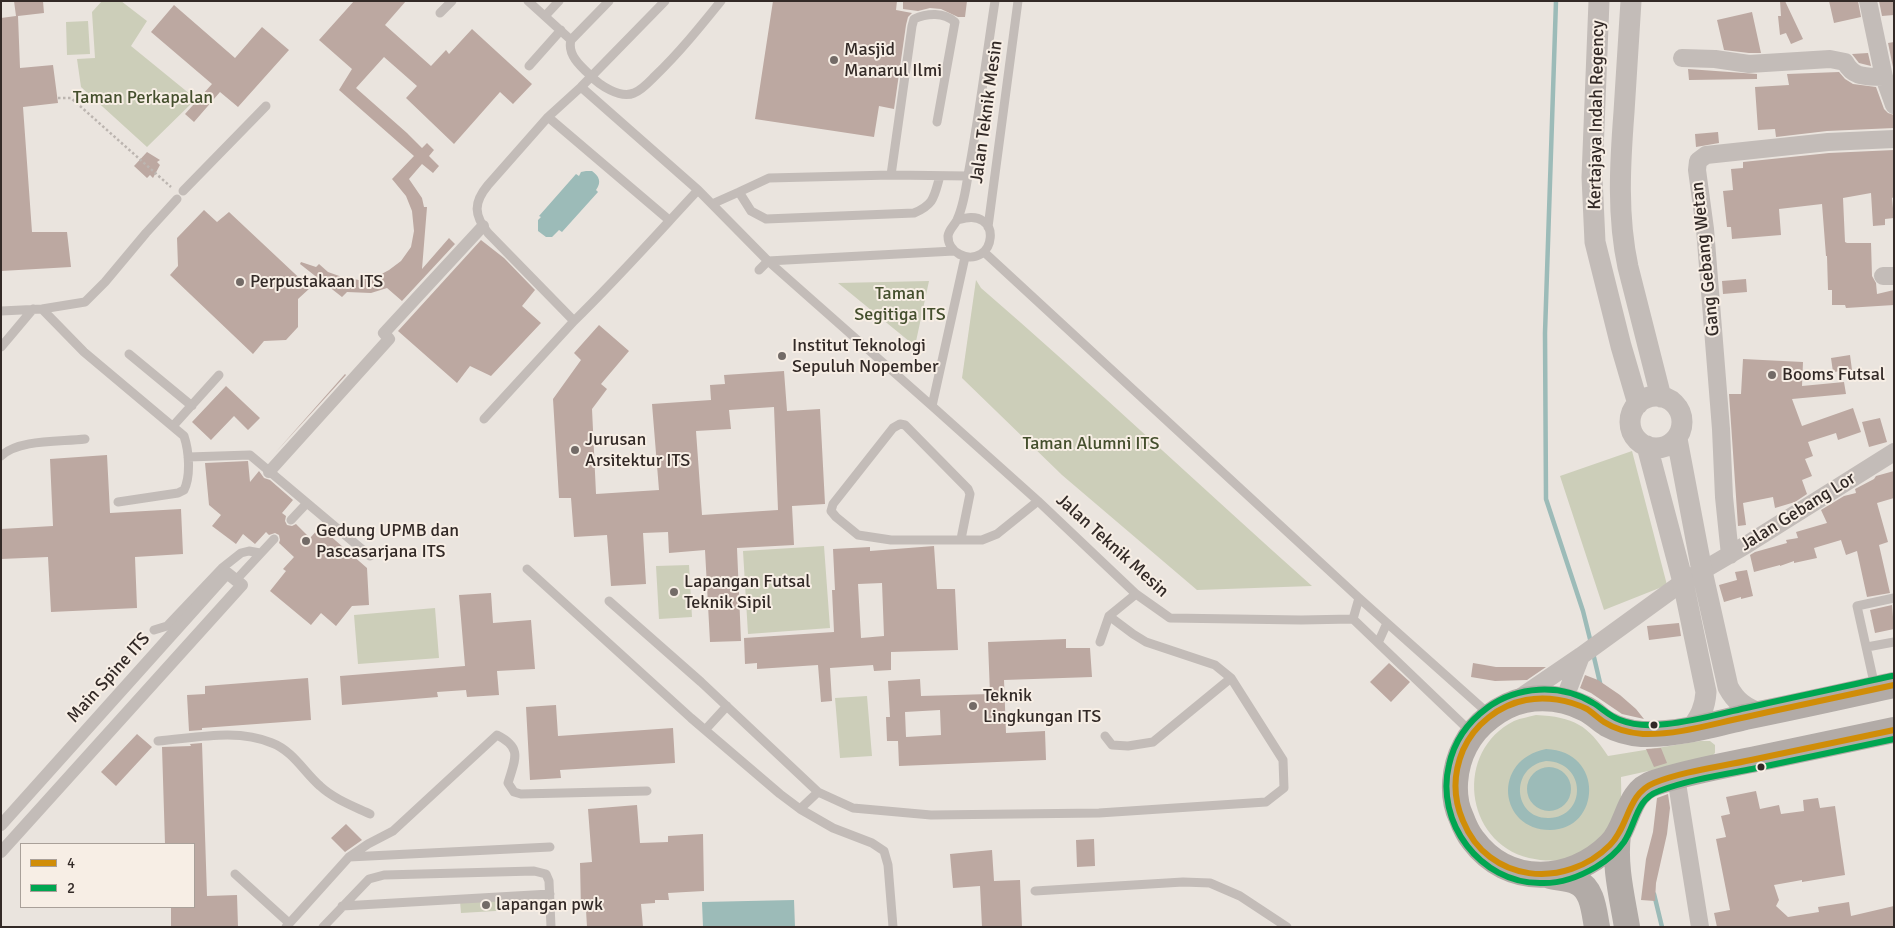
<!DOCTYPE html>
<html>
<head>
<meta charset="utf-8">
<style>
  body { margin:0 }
  #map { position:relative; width:1895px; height:928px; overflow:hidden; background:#eae4de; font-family:Signika,sans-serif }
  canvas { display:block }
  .frame { position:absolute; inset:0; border:2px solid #332a27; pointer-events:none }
  .legend { position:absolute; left:20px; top:843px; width:175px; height:65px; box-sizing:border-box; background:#f7eee5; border:1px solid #a9a099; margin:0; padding:6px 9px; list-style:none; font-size:15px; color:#332a27 }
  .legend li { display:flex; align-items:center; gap:10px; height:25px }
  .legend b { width:25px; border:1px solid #a9a099 }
</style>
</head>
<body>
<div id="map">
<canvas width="1895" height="928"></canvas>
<div class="frame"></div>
<ul class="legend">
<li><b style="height:6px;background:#d08d08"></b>4</li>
<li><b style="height:6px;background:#00a651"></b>2</li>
</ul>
</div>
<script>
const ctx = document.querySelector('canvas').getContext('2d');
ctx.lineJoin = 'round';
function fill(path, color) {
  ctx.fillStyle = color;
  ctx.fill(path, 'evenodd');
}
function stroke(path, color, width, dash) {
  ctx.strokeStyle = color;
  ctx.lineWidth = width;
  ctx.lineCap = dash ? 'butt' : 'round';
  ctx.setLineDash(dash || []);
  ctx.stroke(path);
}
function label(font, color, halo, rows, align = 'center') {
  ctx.font = font + ' Signika,sans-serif';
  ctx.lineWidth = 4;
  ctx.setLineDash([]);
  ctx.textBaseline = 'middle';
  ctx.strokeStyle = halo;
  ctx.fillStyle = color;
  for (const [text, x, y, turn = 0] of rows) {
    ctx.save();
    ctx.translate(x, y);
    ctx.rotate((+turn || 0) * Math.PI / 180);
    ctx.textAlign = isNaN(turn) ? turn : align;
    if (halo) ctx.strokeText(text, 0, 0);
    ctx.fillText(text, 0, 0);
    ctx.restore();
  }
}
fill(new Path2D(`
  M102 1H121L147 21 131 46 196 99 147 147 81 87 77 59 95 58 92 12Z
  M88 21 90 54 67 55 66 22Z
  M976 280 981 288C1093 385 1201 487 1312 586L1197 590 1062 475 962 378Z
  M929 281 915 346 838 283Z
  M1632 451 1667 585 1604 610 1560 476Z
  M824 546 830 628 748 634 743 551Z
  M689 565 692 617 659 619 656 566Z
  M435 608 439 658 358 664 354 615Z
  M867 696 872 756 840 758 835 698Z
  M1536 715C1574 717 1588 725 1608 756L1700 741H1710L1715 745V753L1711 757 1703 759 1621 777C1621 786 1622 796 1620 804 1616 819 1606 836 1594 846 1591 849 1585 851 1581 853 1564 862 1548 862 1529 858 1464 842 1454 751 1514 721 1521 718 1529 717 1536 715Z
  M510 898 512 910 461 913 460 901Z`), '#ccceb9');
fill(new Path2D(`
  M586 171H592C599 176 602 182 596 190L598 192 562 232 559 230 552 237H546L538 231V220L541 217 539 216 576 174 579 176 581 172Z
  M1546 749C1605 751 1601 830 1550 830 1499 830 1491 760 1546 749ZM1546 761C1587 762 1587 817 1549 818 1513 819 1509 767 1546 761Z
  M1527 789a22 22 0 1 1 44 0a22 22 0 1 1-44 0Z
  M794 900 795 927H703L702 902Z`), '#9cbbb8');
stroke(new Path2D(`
  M1556 1 1545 333 1546 499 1583 611 1591 643
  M1593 653 1601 687
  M1654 894 1662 927`), '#9cbbb8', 4.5);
fill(new Path2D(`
  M14 1H43L44 13 18 16 20 68 53 65 58 103 23 107 32 232H67L71 267 1 271V18L16 16Z
  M354 1H406L385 25 431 66 446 50 449 54 472 29 532 84 513 104 500 92 454 144 406 98 417 86 384 57 356 88 407 133 422 148 427 143 434 150 429 156 439 166 433 173 422 164 409 179 422 198 424 207H427L422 269 449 238 455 244 402 301 387 288 371 293 347 292 342 297 300 264 301 262 316 267 319 264 328 272 342 277 359 280 376 277 389 270 401 261 411 247 414 231 412 211 406 196 392 179 414 156 339 90 352 69 319 40Z
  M773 1H897L896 10 912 13 908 17 906 25 894 109 879 106 874 137 755 119Z
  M903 1H967L965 17H958L941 9 930 8 918 11 903 9Z
  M1780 1H1785L1803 39 1791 44 1786 33 1780 35 1778 16H1781Z
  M1829 1H1858L1861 17 1834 23Z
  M1879 1H1894V15L1882 16Z
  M174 5 235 58 262 27 289 50 238 107 220 92 194 122 185 114 212 84 151 32Z
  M1752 12 1761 53H1749L1724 50 1717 20Z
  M1894 42V72L1888 43Z
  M1868 53 1871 66 1859 63 1852 54Z
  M1688 69 1757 74V79L1689 80Z
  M1839 72 1845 79 1853 84 1876 87 1884 109 1888 113 1894 115V128L1827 131 1776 137 1775 129 1758 130 1755 87 1789 85 1787 74Z
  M1718 132 1719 143 1696 147 1695 134Z
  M1894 150V197L1892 198 1894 218 1885 219V225L1873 226 1871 193 1843 198 1845 242 1847 243H1871L1872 276 1876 283 1877 294 1894 290V305L1846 308 1845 305H1832V290H1828L1827 256H1826L1822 204 1779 209 1781 235 1732 239 1731 227H1727L1723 191 1733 190 1731 169 1743 168V162L1829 153Z
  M147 152 160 160 157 162 160 165 153 178 150 175 147 178 134 166Z
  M204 210 217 222 229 212 310 288 298 299V327L286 340 264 341 253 354 170 275 178 266 177 238Z
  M481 240 504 258 535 290 522 306 541 323 491 376 470 366 457 383 398 331Z
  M1746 279 1747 292 1723 294 1722 281Z
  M599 325 629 351 601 384 607 389 592 409 596 494 659 490 652 404 711 400 710 385 725 384 724 375 784 371 787 411 820 409 825 504 792 506 794 545 737 548 741 641 710 642 705 550 669 553 668 532 643 533 646 584 611 586 607 535 574 537 571 498H559L553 399 581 360 574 353ZM774 407 778 510 702 515 696 431 731 429 729 410Z
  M1850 355 1852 370 1833 372 1831 358Z
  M1743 359 1803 362 1802 386 1844 382 1846 394 1792 399 1802 426 1853 408 1861 432 1838 440 1836 433 1808 442 1813 456 1805 459 1812 476 1802 480 1807 494 1795 502 1775 508 1773 497 1743 503 1746 525 1738 526 1729 394H1741Z
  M345 374 346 375 275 453Z
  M226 386 260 418 248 430 234 416 211 440 192 422Z
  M1880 418 1887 442 1869 447 1862 422Z
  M107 455 110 513 181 509 183 554 135 557 137 608 51 612 48 557 1 559V529L53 526 50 459Z
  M248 461 250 482 259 471 264 478 270 480 293 500 282 513 286 516 285 521 287 525 292 526 296 524 310 538 320 527 367 568 369 605 352 606 336 626 321 613 311 625 270 591 286 571 283 569 294 557 279 543 280 540 279 535 275 533 269 535 266 532 255 544 243 534 236 544 212 526 221 515 209 505 205 463Z
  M1894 471V498L1877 503 1888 542 1879 545 1890 593 1867 597 1857 551 1846 555 1841 540 1814 548 1817 558 1794 563V561L1780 566V565L1754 572 1750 555 1755 552 1787 543 1786 540 1798 538 1796 532 1827 523 1821 510 1844 496 1856 493 1855 489 1874 479 1876 476Z
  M934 546 937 589H955L958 650 891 652V670L874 671 873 665 830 668 832 701 821 702 818 665 757 669V663L745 664 744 638 834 632 832 590H835L833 549 870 547V551ZM882 583 884 636 861 638 858 584Z
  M1747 570 1753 596 1741 599V597L1724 602 1719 585 1737 580 1735 572Z
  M491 593 493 623 531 620 535 669 497 671 499 695 467 697 466 690 437 692 438 697 342 705 340 676 465 666 459 595Z
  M1892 605 1894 629 1875 633 1870 610Z
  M1679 623 1681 636 1649 640 1647 626Z
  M1066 639V648H1090L1092 677 1004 680 1006 733 1045 731 1046 760 899 766 898 741H887L886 717H890L888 681 920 679 921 696 990 694 988 642ZM940 710 941 735 906 737 905 712Z
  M1389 663 1410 682 1391 702 1370 682Z
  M1473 663 1496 667H1546L1527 680 1495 681 1471 677Z
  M1585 675 1598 680 1620 695 1636 709 1644 719 1622 714 1591 693 1580 688Z
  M308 678 311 720 202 728V730L189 731 187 695 205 694V686Z
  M556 705 558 736 673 728 675 763 560 770 561 778 530 780 526 707Z
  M137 734 152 747 116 786 101 772Z
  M202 743 207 896 237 895 238 927H171V907H194V844H165L162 747 191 746 190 744Z
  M1661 748 1667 763 1654 767 1646 749Z
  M1756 791 1760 809 1779 805 1781 814 1804 811 1803 800 1818 798 1820 808 1835 806 1845 875 1802 882V880L1774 885 1779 900 1776 906 1788 917 1819 912 1818 907 1849 902 1851 916 1894 906V927H1717L1714 913 1730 910 1716 839 1726 837 1721 816 1730 814 1726 797Z
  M1668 794 1670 808 1667 834 1656 883 1655 901 1641 900 1646 859 1653 832 1657 798Z
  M637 805 640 843 668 842V836L703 834 704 891 668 893 669 900H655V903L641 904 643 927H587L586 910H581L580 863 592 862 588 809Z
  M346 824 362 840 345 852 331 838Z
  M1094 839 1095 866 1077 867 1076 840Z
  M992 850 994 881 1020 880 1022 927H982L980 886 953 888 950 854Z`), '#bca8a1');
stroke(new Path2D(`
  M58 98H71L171 187`), '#bcb5b0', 2.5, [2.5, 2.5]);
stroke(new Path2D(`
  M528 1 571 40
  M609 1 571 40C567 54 580 66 590 75 599 85 620 99 634 93 642 90 649 82 655 76 679 53 700 27 721 1
  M440 13 452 1
  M545 16 559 1
  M529 66 561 30
  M581 87 698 190 768 261 932 406
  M548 117 581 87 665 1
  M891 175 912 26 914 19C927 13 944 12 955 22L937 122
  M940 176C934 196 935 204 914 213L766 219 751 211 739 192 769 178 891 175 968 176
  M183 191 266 106
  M712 204 739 192
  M669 220 548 117 488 185C473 203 474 215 488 233L574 321C617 279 657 234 698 190
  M957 220C965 218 975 215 983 221 994 228 992 247 981 254 968 262 948 253 948 236 949 229 954 226 957 220 963 207 966 189 968 175 979 118 986 59 995 1
  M988 227 1018 1
  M984 252 1359 598 1489 714
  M965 257 932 406 1038 501 1136 594 1170 618 1301 620 1353 619 1472 733
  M759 270 768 261 954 251
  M42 309 84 352 184 436C189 451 191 476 184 490L178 493 118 502
  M1 311 42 309 85 302 105 282 146 233 177 199
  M1 347 33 309
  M129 354 192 406
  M484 419 574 321
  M173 426 219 375
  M1 456C19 439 60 442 85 439
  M188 457 250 455 370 556
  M291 520 307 503
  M961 539 970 494 968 489 905 425 900 424 893 428 833 504 831 511 836 517 858 535 891 540H982L997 534 1038 501
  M527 569 691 718 780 794 800 809 833 828 872 843 884 851 888 865 893 927
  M236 580 274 539
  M609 601 701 682 818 792 853 808 931 815 1099 813 1266 802 1284 788 1283 760 1231 678 1215 665 1146 642 1133 634 1109 616 1136 594
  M1353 619 1359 598
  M154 630 167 626 222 568 241 553 249 551 260 553
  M1100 642 1109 616
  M1378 643 1387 623
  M1867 647 1894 642
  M1875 687 1857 606 1894 598
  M705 730 727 706
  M1105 736 1112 745 1128 746 1153 742 1231 678
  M158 741C195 738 237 728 272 743 293 751 304 772 320 786 334 799 353 806 370 814
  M800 809 818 792
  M349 857 550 847
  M235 874 289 923
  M1035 891 1183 882 1210 883 1240 896 1287 927
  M342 906 550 894
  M286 927 349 857 368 844 393 831 497 735C523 748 515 759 508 783L514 792 521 794 647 791
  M323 927 369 879 384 875 534 871 546 874 549 881 551 927`), '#c3bcb8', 9);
stroke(new Path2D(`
  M269 472 389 339 384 333 483 226
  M1 825 227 573 242 585 1 852`), '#c3bcb8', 12);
stroke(new Path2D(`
  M1868 1 1884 77 1894 105
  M1682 58 1715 59 1749 64 1830 59 1845 62C1854 79 1867 76 1884 77
  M1883 276H1894
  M1730 555 1724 497 1721 429 1705 229 1697 170 1698 161 1706 155 1828 142 1894 139
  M1518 699 1581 656 1683 582 1746 545 1894 452
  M1564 700 1581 656
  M1676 777 1700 927`), '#c3bcb8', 18);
stroke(new Path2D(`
  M1599 1 1592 177 1595 242 1621 346 1638 404
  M1631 1C1629 38 1626 75 1624 112 1620 164 1617 216 1628 267L1661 397
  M1630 422a26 26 0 1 1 52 0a26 26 0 1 1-52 0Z
  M1677 439 1702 571 1728 687C1736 702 1745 708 1761 714
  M1647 446 1683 582 1706 692C1705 708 1700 717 1691 729`), '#c3bcb8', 21);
stroke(new Path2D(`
  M1894 685C1844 696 1795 707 1745 717 1712 725 1677 735 1642 734 1630 733 1618 730 1607 724 1600 720 1594 713 1586 709 1568 700 1546 696 1525 700 1501 705 1476 724 1465 746 1454 767 1451 796 1461 817 1464 825 1468 834 1473 840 1508 887 1571 884 1610 845 1629 827 1626 792 1654 783 1687 772 1722 766 1756 759 1802 749 1848 740 1894 730
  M1618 835C1614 865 1622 897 1627 927
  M1550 876C1558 878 1569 878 1577 882 1593 889 1594 912 1597 927`), '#b2aba7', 26);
stroke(new Path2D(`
  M1894 685C1844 696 1795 706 1746 717 1712 724 1678 735 1643 734 1630 733 1615 729 1604 722 1598 718 1593 713 1587 709 1569 700 1546 696 1526 700 1499 705 1474 725 1463 750 1453 774 1453 798 1463 821 1488 883 1565 890 1610 845 1629 826 1627 794 1654 783 1684 771 1719 767 1751 760 1798 750 1846 740 1894 730`), '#d08d08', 6);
stroke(new Path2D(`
  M1892 676C1843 687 1794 697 1746 708 1719 714 1694 721 1667 724 1651 726 1635 726 1620 720 1609 716 1602 708 1593 703 1560 683 1517 686 1487 708 1468 722 1454 742 1449 765 1435 822 1480 883 1540 883 1560 884 1579 877 1596 867 1606 861 1617 852 1624 842 1636 824 1636 799 1659 791 1688 780 1721 775 1752 769 1800 759 1847 749 1894 739`), '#00a651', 6);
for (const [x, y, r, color] of [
  [834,60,5,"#736b67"],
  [240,282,5,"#736b67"],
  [782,356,5,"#736b67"],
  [1772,375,5,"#736b67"],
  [575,450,5,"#736b67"],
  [306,541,5,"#736b67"],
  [674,592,5,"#736b67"],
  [973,706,5,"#736b67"],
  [1654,725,4.5,"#332a27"],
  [1761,767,4.5,"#332a27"],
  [486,905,5,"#736b67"]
]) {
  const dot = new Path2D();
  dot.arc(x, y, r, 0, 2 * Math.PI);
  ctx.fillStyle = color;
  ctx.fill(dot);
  stroke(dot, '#f7eee5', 2);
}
label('18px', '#332a27', '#f7eee5', [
  ["Masjid",844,50],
  ["Manarul Ilmi",844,71],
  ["Perpustakaan ITS",250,282],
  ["Institut Teknologi",792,346],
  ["Sepuluh Nopember",792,367],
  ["Booms Futsal",1782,375],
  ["Jurusan",585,440],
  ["Arsitektur ITS",585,461],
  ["Gedung UPMB dan",316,531],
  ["Pascasarjana ITS",316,552],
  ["Lapangan Futsal",684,582],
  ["Teknik Sipil",684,603],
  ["Teknik",983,696],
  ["Lingkungan ITS",983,717],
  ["lapangan pwk",496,905]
], 'left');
label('18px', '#444f2d', '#f7eee5', [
  ["Taman Perkapalan",143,98],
  ["Taman",900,294],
  ["Segitiga ITS",900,315],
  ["Taman Alumni ITS",1091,444]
]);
label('18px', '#332a27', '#f7eee5', [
  ["Jalan Teknik Mesin",987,112,-82],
  ["Kertajaya Indah Regency",1597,115,-89],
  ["Gang Gebang Wetan",1706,259,-96],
  ["Jalan Gebang Lor",1798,512,-32],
  ["Jalan Teknik Mesin",1112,546,42],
  ["Main Spine ITS",109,678,-48]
]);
</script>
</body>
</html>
